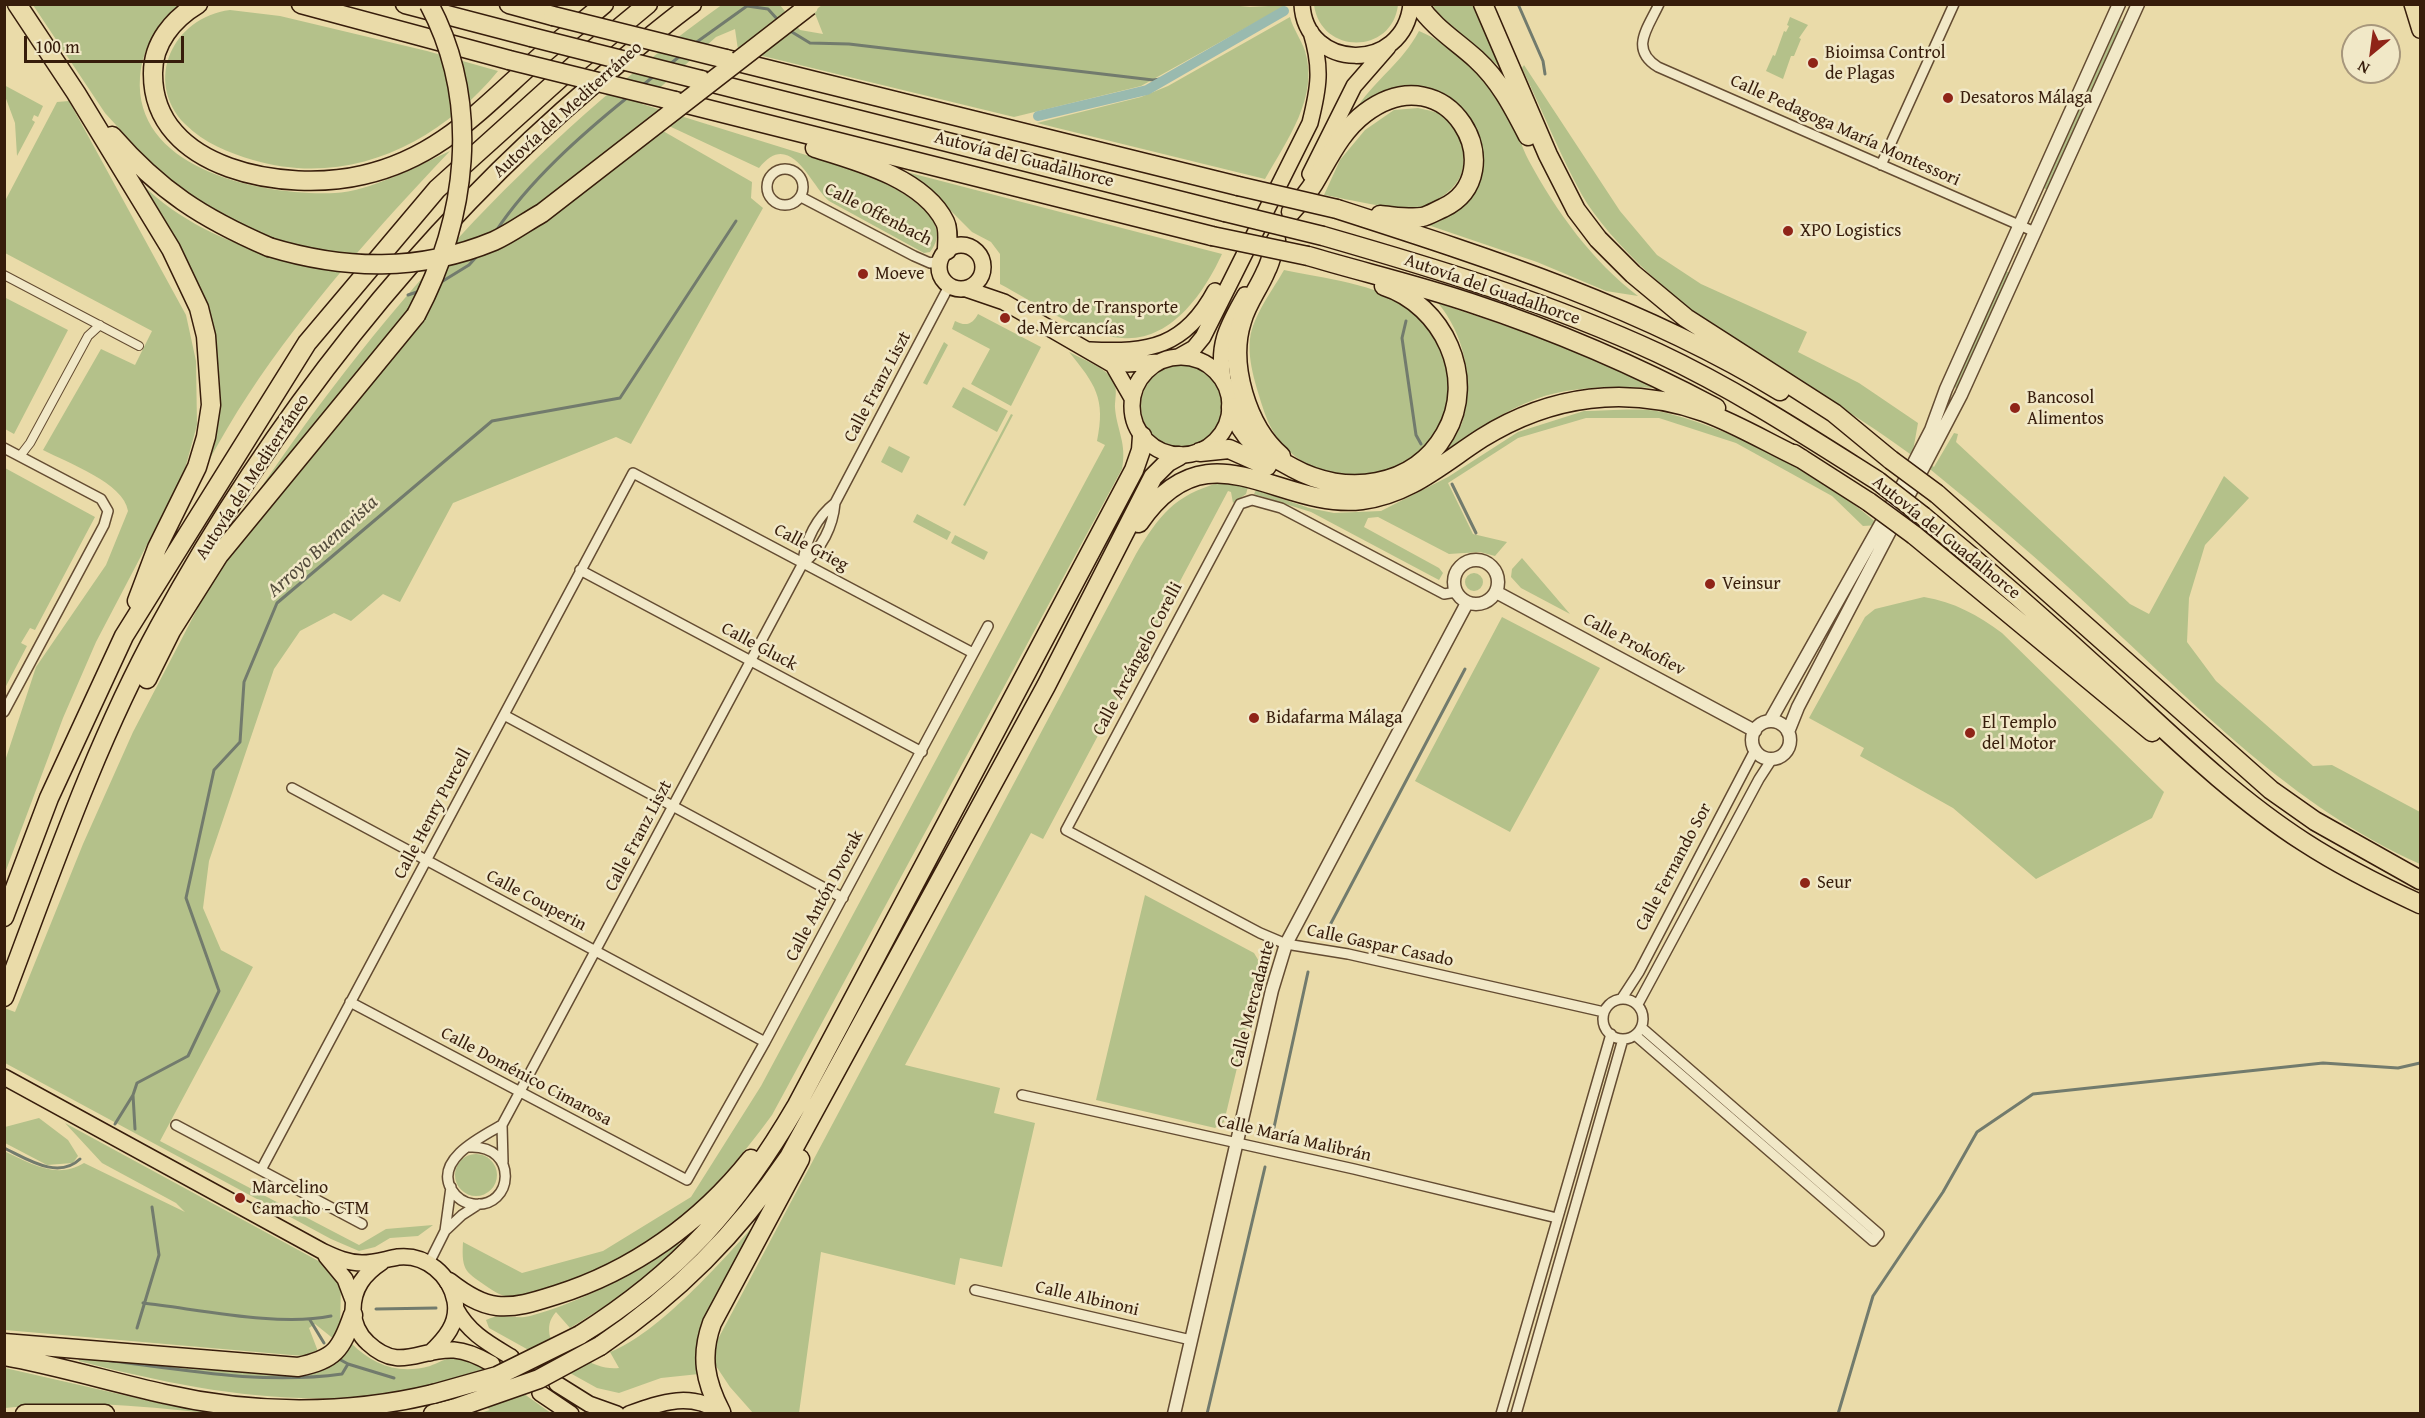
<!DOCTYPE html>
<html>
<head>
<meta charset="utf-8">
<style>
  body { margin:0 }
  #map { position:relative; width:2425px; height:1418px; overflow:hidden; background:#eadba9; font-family:"Gentium Book Plus",serif }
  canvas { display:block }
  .frame { position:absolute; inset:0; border:6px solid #371d0b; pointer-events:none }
  .north { position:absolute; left:2341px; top:24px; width:60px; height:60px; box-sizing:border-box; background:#f1e8c7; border:2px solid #a7977c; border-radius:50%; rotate:209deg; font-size:16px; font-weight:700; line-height:24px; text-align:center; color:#371d0b }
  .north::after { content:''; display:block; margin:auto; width:21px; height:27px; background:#8f2418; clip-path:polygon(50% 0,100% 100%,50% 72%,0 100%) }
  .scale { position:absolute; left:24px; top:36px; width:160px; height:27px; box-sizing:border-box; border:3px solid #371d0b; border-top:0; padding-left:8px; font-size:18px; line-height:21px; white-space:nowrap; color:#371d0b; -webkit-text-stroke:4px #f1e8c7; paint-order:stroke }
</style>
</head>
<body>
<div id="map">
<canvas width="2425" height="1418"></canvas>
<div class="frame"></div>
<div class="north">N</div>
<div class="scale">100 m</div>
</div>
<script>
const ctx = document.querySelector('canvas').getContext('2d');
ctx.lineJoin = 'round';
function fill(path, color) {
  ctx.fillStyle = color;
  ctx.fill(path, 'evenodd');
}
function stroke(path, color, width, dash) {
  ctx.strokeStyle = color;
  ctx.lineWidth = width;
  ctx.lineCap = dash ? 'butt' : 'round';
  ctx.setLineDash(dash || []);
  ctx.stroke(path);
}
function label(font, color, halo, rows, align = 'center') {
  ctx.font = font + ' "Gentium Book Plus",serif';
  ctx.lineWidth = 5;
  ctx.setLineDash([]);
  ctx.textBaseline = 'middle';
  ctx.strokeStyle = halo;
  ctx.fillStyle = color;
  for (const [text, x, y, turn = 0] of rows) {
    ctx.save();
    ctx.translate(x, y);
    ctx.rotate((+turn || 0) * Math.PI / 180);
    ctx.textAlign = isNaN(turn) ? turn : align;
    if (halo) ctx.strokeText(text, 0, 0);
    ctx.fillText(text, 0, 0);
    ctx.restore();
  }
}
fill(new Path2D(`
  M723 4 780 5 800 30 823 34 814 11 822 5 1220 4 1250 7 1287 5 1141 86 1014 117 738 50 735 29 716 37 642 104 864 173C890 185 959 217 930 252L924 253 829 201C810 184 790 128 759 168L654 119 649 123 752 182 751 198 763 208 631 444 616 437 453 503 400 602 383 594 351 621 334 613 300 631 274 669 209 861 203 908 221 950 253 967 160 1141 359 1245 386 1229 433 1225 418 1236 390 1238 375 1247 359 1251 331 1239 5 1063 4 1008 15 1012 83 844 133 732 215 575 393 358 421 320 243 515C372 318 530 142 723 4Z
  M33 5H181C158 25 143 45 140 77 133 171 264 196 335 193 368 192 420 165 450 151 378 227 306 307 248 395 234 416 221 439 208 462L215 347 135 177C171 216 217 238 267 254L271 240 231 221 167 181 105 113Z
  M1314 5V4L1398 5C1392 55 1321 55 1314 5Z
  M1433 5H1472L1501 68 1439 17Z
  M230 10 280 16 427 51 498 71C438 144 348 188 253 160 229 153 204 143 185 124 143 81 173 17 230 10Z
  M1290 17C1293 29 1301 39 1305 51 1319 97 1287 140 1265 179L1037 123 1141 97 1168 86Z
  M1790 17 1808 25 1799 38 1801 39 1794 56H1791L1783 79 1766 71 1773 55 1775 56 1784 31 1786 32 1789 26 1787 25Z
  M2120 20 2123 22 2047 190 2044 188Z
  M1419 31C1454 45 1490 83 1508 115 1517 129 1521 146 1529 161 1556 211 1592 261 1638 296L1606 291 1537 262 1425 224 1467 194 1469 122 1401 91 1373 98 1358 106C1378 77 1401 64 1419 31Z
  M1524 65 1620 211 1657 255 1701 284 1807 332 1798 352 1859 383 1918 423 1913 451 1934 467 1954 433 1958 434 1956 442 2130 604 2149 614 2224 476 2249 498 2205 545 2189 598 2187 642 2216 681 2313 766 2332 765 2420 812V864C2292 807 2195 704 2093 610 2042 562 1986 515 1931 470 1840 397 1724 348 1641 266 1620 245 1597 221 1582 195 1560 155 1542 110 1522 68Z
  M4 85 43 106 38 117 34 115 32 120 35 122 17 156 15 123 5 96Z
  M69 101 186 315 196 361 197 425 183 476 96 642 63 718 5 873V761L36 667 106 565 128 511C124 483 68 463 43 450L101 349 135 365 152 331 5 253V201L57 102Z
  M1418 108C1426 110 1438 112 1445 116 1462 127 1469 162 1459 179 1451 193 1434 203 1419 208 1406 213 1342 198 1324 195L1340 160 1365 130 1394 110Z
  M891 168 1222 254C1204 293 1171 342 1122 338 1083 336 1034 302 1000 284V254L991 242 972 232 930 190Z
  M1284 270C1322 278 1379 284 1410 308 1431 325 1446 351 1448 378 1455 485 1301 514 1265 414 1258 392 1247 362 1250 339 1253 315 1273 290 1284 270Z
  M2006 271 2010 273 1957 388 1954 387Z
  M4 297 68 330 14 434 5 429Z
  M1438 303 1574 349 1654 388C1619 386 1569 386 1536 399 1504 411 1475 431 1448 449 1453 440 1460 430 1463 420 1474 380 1464 334 1438 303Z
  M978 314 1041 347 1011 406 971 384 990 349 952 329 955 321C966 327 973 324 978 314Z
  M944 342 948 345 927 385 923 383Z
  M1069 352C1082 359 1099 365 1110 376 1119 386 1115 396 1115 408 1117 431 1127 443 1122 469L772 1115C713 1196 648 1260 549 1289 526 1296 511 1304 489 1288 467 1272 461 1273 463 1242L522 1273 603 1251 691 1197 761 1086 1105 445 1097 441C1106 398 1095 384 1069 352Z
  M1141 406a41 41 0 1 1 82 0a41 41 0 1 1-82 0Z
  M963 387 1008 411 997 432 952 407Z
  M1584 411C1607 411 1640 407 1662 412 1732 428 1826 477 1879 525L1863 526 1832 496 1736 443 1659 418H1586L1518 438 1448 483 1473 534 1507 542 1495 556 1480 552 1449 554 1378 517 1368 518 1364 527 1439 568 1443 573 1439 580 1311 512 1254 494 1256 490 1309 508 1334 513 1381 511 1448 477 1518 432Z
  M1011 414 1013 415 965 506 963 505Z
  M889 446 910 457 902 473 881 462Z
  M5 468 95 517 35 630 30 628 21 643 27 646 5 688Z
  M1219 483 1248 487 1246 494 1233 503 1231 492 1228 491 1043 839 1031 833 905 1065 1000 1088 994 1113 1035 1123 1002 1267 960 1258 955 1285 821 1252 799 1413H753L730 1387 712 1360 718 1339 1136 554C1159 516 1174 495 1219 483Z
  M917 514 951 532 947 540 913 522Z
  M955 535 988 552 984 560 951 543Z
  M1522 558 1570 614 1521 588 1511 577 1512 569Z
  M1465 582a9 9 0 1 1 18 0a9 9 0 1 1-18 0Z
  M1924 597C1954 602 1978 615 2002 633L2164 792 2152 818 2036 879 1953 808 1860 756 1864 748 1809 718 1865 617 1875 609Z
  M1502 617 1600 668 1510 832 1415 781Z
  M1145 895 1254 953 1260 963V972L1224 1122 1215 1128 1096 1100Z
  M39 1118 68 1140 78 1156 73 1163 47 1165 5 1143V1127Z
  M65 1123 324 1264 341 1285 340 1329 335 1340 315 1324 309 1328 319 1354 303 1356 5 1330 4 1151C30 1163 56 1180 84 1163L185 1212 176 1203 102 1163Z
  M455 1175a21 21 0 1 1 42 0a21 21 0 1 1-42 0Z
  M758 1221 699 1374 661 1378 619 1393 597 1388 489 1328 486 1320C501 1312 514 1320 530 1316 581 1302 632 1276 674 1243L681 1245 626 1293 570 1328 556 1312C549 1320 548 1327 550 1337 570 1350 594 1371 619 1368L610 1352C658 1334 723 1260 758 1221Z
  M351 1343C373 1365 398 1375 430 1366 439 1363 446 1357 456 1359 487 1364 525 1395 551 1413H480L490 1410 448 1381C325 1416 199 1392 79 1361L77 1356 202 1368 316 1372C333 1366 341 1358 351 1343Z
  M5 1368 167 1405 227 1413C199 1413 172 1409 144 1407 98 1403 50 1403 5 1408Z`), '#b4c18a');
stroke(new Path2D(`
  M1518 4 1543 61 1545 74
  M787 29 810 43 849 44 1153 80 1168 78
  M694 44 747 6 768 9 778 20
  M669 65 680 56
  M643 85 654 76
  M496 231C530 180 581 135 628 97
  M438 284 469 265 478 255
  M408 295 420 291
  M1406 321 1402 338 1416 435 1421 444
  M1452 484 1476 533
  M1330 925 1465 669
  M115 1124 133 1095
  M135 1129 133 1095 137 1083 188 1056 219 991 186 898 214 770 240 742 244 682 277 603 492 421 620 398 736 221
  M1273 1132 1308 972
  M4 1148C27 1159 58 1180 80 1159
  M143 1303C197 1309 279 1327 331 1316
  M376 1309 436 1308
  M310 1320 324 1343
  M137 1328 159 1255 152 1207
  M339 1359 348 1364 394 1378
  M105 1360C184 1370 263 1385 342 1374L348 1364
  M1207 1414 1265 1167
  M1838 1414 1873 1296 1943 1192 1977 1132 2033 1094 2323 1063 2398 1068 2420 1063`), '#727b6d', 3);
stroke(new Path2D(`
  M1038 116 1147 90 1284 11`), '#99baaf', 10);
const pedestrian = new Path2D(`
  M4 275 139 346
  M20 456 30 443 88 336 100 325`);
const minor = new Path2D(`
  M1659 4C1648 28 1629 49 1658 67L2035 232
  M1881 165 1954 4
  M767 187a18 18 0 1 1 36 0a18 18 0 1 1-36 0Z
  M801 197 914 256 930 263 939 261
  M4 448 101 499 108 511 104 525 4 712
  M803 563C822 549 833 526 835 503L949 286
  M580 570 922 752
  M1456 592 1444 594 1281 508 1252 500 1240 504 1066 830 1260 933 1286 944 1348 954 1604 1012
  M504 715 843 898
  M292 788 765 1042
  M1622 998 1639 972 1755 750
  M1603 1019a20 20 0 1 1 40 0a20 20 0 1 1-40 0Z
  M350 1002 687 1180 765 1042 988 626
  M1638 1004 1759 779 1772 759
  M1635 1035 1873 1241 1879 1234 1642 1028
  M1022 1095 1354 1169 1557 1218
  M176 1125 362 1224
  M470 1147C519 1145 514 1209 473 1204 463 1203 456 1197 451 1189 435 1159 481 1137 502 1125
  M503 1162 502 1125 803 563C805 540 817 517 835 503
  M261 1170 633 473 973 653
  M445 1231 462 1215 479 1204
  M429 1263 445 1231 451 1187
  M975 1290 1191 1340
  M1501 1414 1611 1034
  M1516 1414 1623 1039`);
const tertiary = new Path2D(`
  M1454 582a22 22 0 1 1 44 0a22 22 0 1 1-44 0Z
  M1496 592 1755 731
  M1770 721 1900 490 1931 430 1946 389 2119 4
  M1752 740a19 19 0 1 1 38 0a19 19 0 1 1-38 0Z
  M1788 732 1798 707 1961 395 2138 4
  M1174 1414 1272 990 1286 944 1467 603`);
const primary = new Path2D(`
  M1302 4C1305 71 1404 74 1411 4
  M2412 4 2420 30
  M1310 174 1354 86 1388 47
  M939 267a22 22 0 1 1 44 0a22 22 0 1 1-44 0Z
  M966 289 1004 302 1113 365 1132 398
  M1090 350C1149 353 1185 347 1215 291
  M1132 406a49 49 0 1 1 98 0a49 49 0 1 1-98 0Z
  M1106 357 1127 364 1159 362
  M1178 357 1194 348 1203 337 1310 123C1319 87 1322 68 1311 32
  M1223 379C1217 342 1228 326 1245 295
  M4 1077 322 1251C335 1257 347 1263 362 1263 375 1263 386 1259 398 1257 426 1254 450 1275 455 1301 459 1323 445 1339 430 1353
  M326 1256 345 1279 353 1300
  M382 1262C364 1274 353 1288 353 1310 353 1322 359 1335 368 1343 400 1373 419 1348 454 1350 468 1351 480 1357 492 1364
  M456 1309C469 1333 488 1343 511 1357
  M557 1384 589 1404 617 1414
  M540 1393 571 1414
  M629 1414C662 1402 692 1391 723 1414`);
const motorway = new Path2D(`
  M17 4 76 93 171 249 199 308 206 336 211 405 206 437 197 467 157 548 137 601
  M198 4C173 19 153 43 153 73 152 171 287 193 363 175 438 158 479 111 534 62 556 42 581 24 604 4
  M301 4 509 60
  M405 4 531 37
  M509 4 553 16
  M1418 4C1434 28 1455 40 1476 59 1500 81 1513 107 1528 136
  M1483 4 1548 155 1576 210 1598 239 1633 274 1686 318 1834 413 1891 460
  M726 59 1238 186
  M701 80 1225 212
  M675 101 1212 236
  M112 136C160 191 202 218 269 247
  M815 148C858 161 924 179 945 222 949 230 947 241 947 250
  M1337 209C1489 258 1642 307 1780 391
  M1291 212C1299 203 1308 193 1314 183 1329 158 1341 131 1365 113 1449 50 1515 174 1443 208 1436 211 1428 216 1422 217 1409 219 1393 216 1380 215
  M1323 236C1438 269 1550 303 1658 353 1735 389 1807 436 1878 481
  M1276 240C1273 250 1271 262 1266 271 1259 288 1247 303 1242 321 1228 364 1247 427 1281 456
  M1308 256C1362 272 1418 285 1471 303 1556 331 1637 366 1716 408
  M1231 407C1245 444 1260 450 1293 468 1345 497 1414 488 1445 434 1478 378 1443 305 1384 286
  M1200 452 1229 449 1267 466
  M1794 454 1869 502
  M1937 494 2271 790 2315 821 2420 880
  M1923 516C1987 569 2050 624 2112 681 2173 737 2234 797 2304 842 2341 866 2381 886 2420 904
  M1139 523C1209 421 1277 510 1362 500 1410 494 1443 463 1482 438 1551 395 1627 385 1704 412 1737 424 1770 444 1802 459
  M1914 535 2152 732
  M147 679 171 631 219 555 416 315
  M4 917 49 798 124 636 307 343 437 189 578 62 648 4
  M4 997C51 873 95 744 159 627 271 421 417 234 596 82 628 55 659 28 692 4
  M449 1282C463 1293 479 1304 497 1306 517 1308 537 1301 556 1295 633 1271 701 1222 751 1159
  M580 1335C680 1272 738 1206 797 1105L1134 470 1141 450 1142 436
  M4 1343 298 1367C335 1359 341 1350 353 1315
  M600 1346C677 1294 737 1234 789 1157L1046 686 1153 477 1168 462 1179 456
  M4 1356C59 1366 111 1382 165 1394 252 1414 346 1415 433 1394
  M721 1412C705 1381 700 1356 712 1323L800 1159
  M25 1414H105
  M433 1414 456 1408`);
stroke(pedestrian, '#644c32', 10);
stroke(minor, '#644c32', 12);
stroke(tertiary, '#644c32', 15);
stroke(primary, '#371d0b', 18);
stroke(motorway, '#371d0b', 21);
stroke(pedestrian, '#f1e8c7', 8);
stroke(minor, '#f1e8c7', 9);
stroke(tertiary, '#f1e8c7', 12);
stroke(primary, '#eadba9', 15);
stroke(motorway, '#eadba9', 18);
const motorwayBridge = new Path2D(`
  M553 16 726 59
  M531 37 701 80
  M509 60 675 101
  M1238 186 1337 209
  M1225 212 1323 236
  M1212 236 1308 256
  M269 247C345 270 419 272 494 241 510 234 526 222 542 213L809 6
  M416 315C467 219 482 104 429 4
  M1891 460 1937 494
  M1878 481 1923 516
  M1869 502 1914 535
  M433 1394 497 1376 580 1335
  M456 1408 539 1379 600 1346`);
stroke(motorwayBridge, '#371d0b', 21, []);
stroke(motorwayBridge, '#eadba9', 18);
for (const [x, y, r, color] of [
  [1813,63,6,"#8f2418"],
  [1948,98,6,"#8f2418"],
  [1788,231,6,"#8f2418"],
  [863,274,6,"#8f2418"],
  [1005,318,6,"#8f2418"],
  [2015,408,6,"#8f2418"],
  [1710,584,6,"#8f2418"],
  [1254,718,6,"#8f2418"],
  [1970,733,6,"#8f2418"],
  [1805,883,6,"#8f2418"],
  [240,1198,6,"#8f2418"]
]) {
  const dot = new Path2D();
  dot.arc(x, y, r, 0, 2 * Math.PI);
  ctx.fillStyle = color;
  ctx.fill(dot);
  stroke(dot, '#f1e8c7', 2);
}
label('18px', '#371d0b', '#f1e8c7', [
  ["Bioimsa Control",1825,53],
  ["de Plagas",1825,74],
  ["Desatoros Málaga",1960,98],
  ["XPO Logistics",1800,231],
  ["Moeve",875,274],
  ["Centro de Transporte",1017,308],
  ["de Mercancías",1017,329],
  ["Bancosol",2027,398],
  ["Alimentos",2027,419],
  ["Veinsur",1722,584],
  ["Bidafarma Málaga",1266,718],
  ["El Templo",1982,723],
  ["del Motor",1982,744],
  ["Seur",1817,883],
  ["Marcelino",252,1188],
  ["Camacho - CTM",252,1209]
], 'left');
label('18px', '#371d0b', '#f1e8c7', [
  ["Autovía del Mediterráneo",568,110,-42],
  ["Calle Pedagoga María Montessori",1845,131,24],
  ["Autovía del Guadalhorce",1024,160,14],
  ["Calle Offenbach",878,215,27],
  ["Autovía del Guadalhorce",1492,290,19],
  ["Calle Franz Liszt",878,387,-62],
  ["Autovía del Mediterráneo",253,477,-57],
  ["Autovía del Guadalhorce",1946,538,39],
  ["Calle Grieg",811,548,28],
  ["Calle Prokofiev",1634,645,28],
  ["Calle Gluck",759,647,28],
  ["Calle Arcángelo Corelli",1138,659,-62],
  ["Calle Henry Purcell",433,814,-62],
  ["Calle Franz Liszt",639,836,-62],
  ["Calle Fernando Sor",1674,867,-62],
  ["Calle Antón Dvorak",825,896,-62],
  ["Calle Couperin",536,901,28],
  ["Calle Gaspar Casado",1380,946,12],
  ["Calle Mercadante",1253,1004,-75],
  ["Calle Doménico Cimarosa",526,1077,28],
  ["Calle María Malibrán",1294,1139,13],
  ["Calle Albinoni",1087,1299,13]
]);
label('italic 20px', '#544c3c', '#f1e8c7', [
  ["Arroyo Buenavista",323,547,-42]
]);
</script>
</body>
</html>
